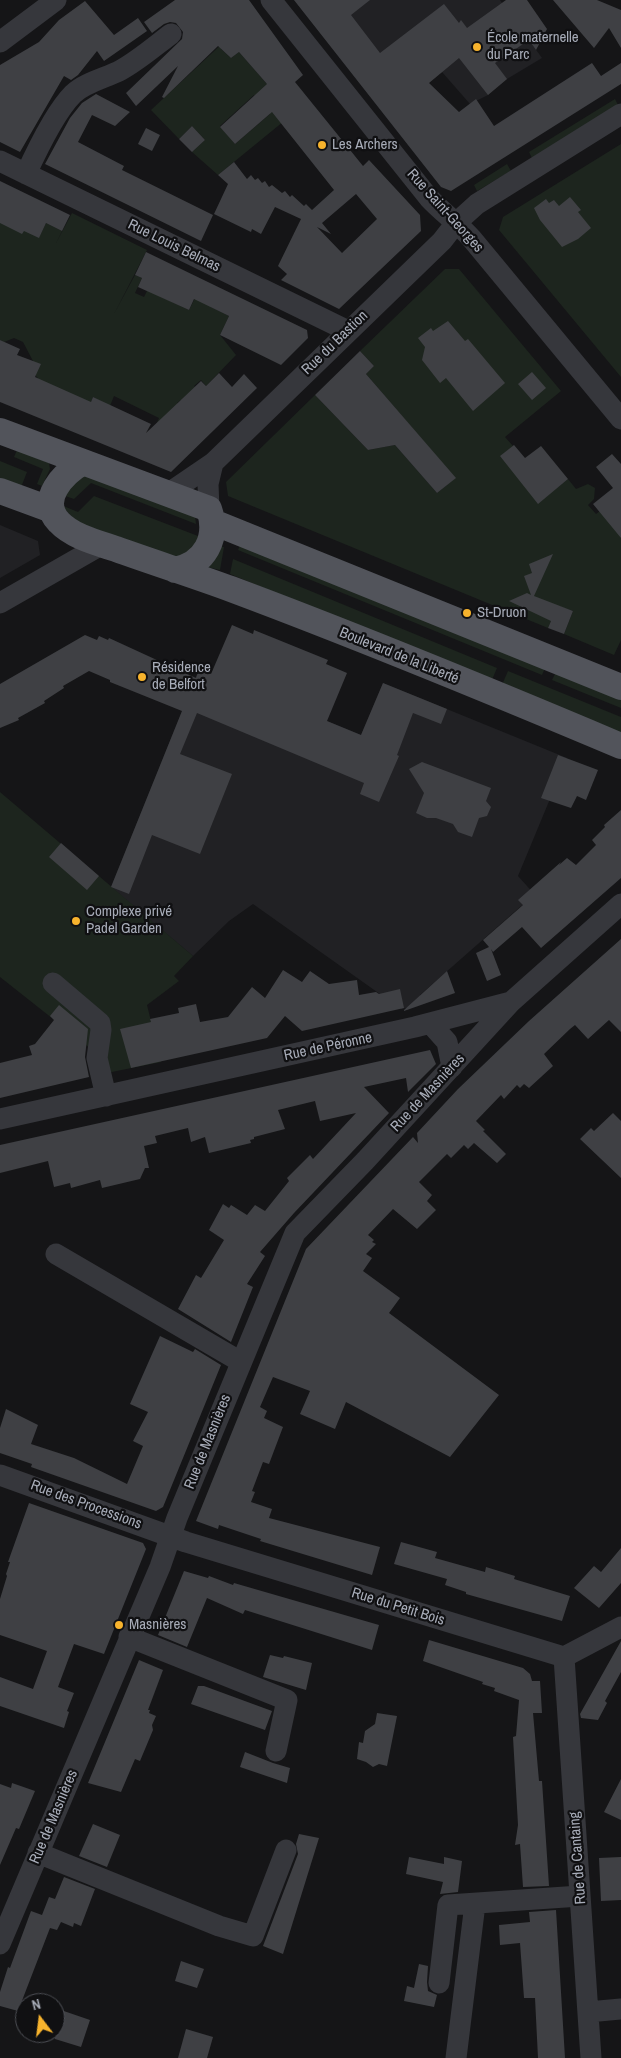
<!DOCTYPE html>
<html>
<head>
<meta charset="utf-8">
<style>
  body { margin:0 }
  #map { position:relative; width:621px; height:2058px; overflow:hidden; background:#151517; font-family:"Archivo Narrow",sans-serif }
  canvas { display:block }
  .north { position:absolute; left:15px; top:1993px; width:50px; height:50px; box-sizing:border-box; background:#101012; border:1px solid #4c4e54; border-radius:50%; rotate:345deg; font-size:14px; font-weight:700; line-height:20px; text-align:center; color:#a7acb8 }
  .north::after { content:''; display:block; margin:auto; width:18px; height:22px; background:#f7b32d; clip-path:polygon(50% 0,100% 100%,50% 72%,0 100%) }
</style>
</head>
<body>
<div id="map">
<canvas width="621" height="2058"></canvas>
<div class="north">N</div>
</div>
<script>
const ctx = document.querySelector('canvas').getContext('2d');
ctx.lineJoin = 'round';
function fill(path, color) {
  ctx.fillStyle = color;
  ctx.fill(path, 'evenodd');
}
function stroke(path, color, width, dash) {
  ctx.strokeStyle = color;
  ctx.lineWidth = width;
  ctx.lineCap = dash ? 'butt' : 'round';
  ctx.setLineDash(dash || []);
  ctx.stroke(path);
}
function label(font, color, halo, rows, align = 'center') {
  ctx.font = font + ' "Archivo Narrow",sans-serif';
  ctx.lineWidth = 4.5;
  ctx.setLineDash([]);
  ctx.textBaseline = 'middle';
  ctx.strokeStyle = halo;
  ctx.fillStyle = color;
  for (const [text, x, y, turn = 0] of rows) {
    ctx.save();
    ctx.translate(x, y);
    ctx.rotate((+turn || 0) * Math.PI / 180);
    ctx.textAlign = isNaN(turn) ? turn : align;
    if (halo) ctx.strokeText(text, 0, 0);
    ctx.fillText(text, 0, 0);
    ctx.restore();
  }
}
fill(new Path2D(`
  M294 0H500L542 58 507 79 488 95 470 104 442 72 360 83Z
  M0 525 38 541 40 555 0 578Z
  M199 669 361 735 383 683 567 758 518 876 536 896 520 907 420 995 423 1004 401 1009 253 904 229 921 193 956 111 887Z`), '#212124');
fill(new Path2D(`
  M226 40 221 49 231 58 239 52 266 83 275 77 300 108 218 175 192 152 205 140 192 126 179 139 151 110ZM254 95 270 114 235 144 220 126Z
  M615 99 618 105 532 158 529 152Z
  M621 144V377L499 230 503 217Z
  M507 164 511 171 477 191 474 185Z
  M72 213 147 250 114 314 135 275 142 278 135 293 144 297 153 279 157 295 189 310 200 288H220L211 307 229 316 220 335 236 355 206 386 201 380 194 386 208 400 187 406 181 400 177 403 180 407 153 432 159 418 114 396 110 406 93 397 91 403 40 381 36 376 33 361 23 342 14 338 4 342 0 340V217L39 237 46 223 62 231 55 245Z
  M445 269H459L561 391 505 437 513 446 502 455 538 503 568 479 576 489 588 484 595 488 594 499 588 505 596 514 608 505 621 538V640L614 655 564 634 573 611 558 606 548 628 228 496 226 482 315 395 368 450 395 445 437 493 455 478 366 374 374 366 360 351Z
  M17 450 49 463 50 469 42 486 37 484 43 469 14 457Z
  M0 461 27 472 20 490 0 482Z
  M85 474 195 516 196 524 91 483 74 499 62 495Z
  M94 496 198 536 196 546 182 559 85 531 61 505 78 512Z
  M241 543 545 668 542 675 238 550Z
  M219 546 224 547 220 570 207 567Z
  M233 559 497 668 491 682 230 574Z
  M508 671 621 717V736L501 687Z
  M556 672 621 698V708L552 680Z
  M0 792 193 956 174 976 179 981 147 1005 161 1062 97 1075 91 1049 0 977Z`), '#1d251e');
fill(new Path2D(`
  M175 0H249L303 75 295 82 363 166 369 160 420 215 421 231 339 309 281 280 287 274 278 266 301 219 275 207 261 234 252 229 251 232 214 214 228 184 218 175 234 162 247 179 251 175 255 180 258 178 262 183 265 181 269 187 272 185 282 193 285 191 290 197 292 195 304 206 306 204 312 210 334 190 272 112 235 144 220 127 267 84 239 52 231 58 218 46 164 98 162 97 178 66 136 106 126 93 182 39 183 32 176 23 170 22 164 24 152 33 144 22ZM356 194 377 219 342 253 317 227 331 234 322 223Z
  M294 0H370L351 15 380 53 444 4 459 23 461 20 467 28 506 0H527L547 29 536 50 529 40 495 63 507 79 488 95 459 58 429 83 459 112 476 99 494 126 592 63 601 76 621 63V84L451 191 441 187Z
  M553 0H597L621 10V48L609 28 594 48Z
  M85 1 114 35 138 18 147 31 104 61 97 51 78 75 71 80 64 76 20 152 0 142V65L39 42 59 20Z
  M96 94 130 112 115 126 92 115 78 142 124 166 122 170 213 215 201 241 45 164 70 118 82 103Z
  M192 126 205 140 192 152 179 139Z
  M146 128 160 135 152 151 138 144Z
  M0 181 70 215 62 231 46 223 39 238 24 231 22 234 0 223Z
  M570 197 581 210 578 212 591 228 578 239 562 247 540 220 534 208 546 199 549 203 554 200 559 206Z
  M146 252 307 330 308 338 281 365 220 335 229 316 194 299 189 310 138 287 142 278 135 275Z
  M448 321 465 341 468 339 505 383 473 411 446 378 440 383 422 360 425 347 418 338 431 328 433 331Z
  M0 340 20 349 17 355 41 364 35 377 91 402 93 397 151 424 146 433 201 381 206 386 219 373 232 387 244 374 257 388 171 472 0 402Z
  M360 351 374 366 366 374 456 478 437 493 395 445 368 450 315 395Z
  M532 372 546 388 532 400 518 384Z
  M514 445 525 458 541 446 568 479 538 504 500 456Z
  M612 454 621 464V538L593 504 613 488 596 467Z
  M553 554 534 596 573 611 564 634 548 628 551 621 509 601 527 593 531 595 524 576 532 573 529 564Z
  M232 625 253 634 254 630 328 660 326 664 347 673 327 721 361 735 383 683 447 709 441 724 413 713 397 755 399 756 379 802 360 794 364 783 197 713 180 754 232 774 200 854 152 835 129 894 111 887 182 711 110 682V680L89 671 63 686 64 688 44 701 45 703 18 718 19 720 0 728V684L85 635 97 640 99 636 108 640 109 638 196 678 199 669 211 674Z
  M558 755 598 770 586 800 577 796 571 808 541 798Z
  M422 762 491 788 486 801 491 807 487 816 479 818 472 837 458 832 453 824 436 818H427L416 813 424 793 409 769Z
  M621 810V878L541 948 522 927 493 952 491 949 501 975 487 981 476 953 489 947 483 940 523 905 518 900 561 862 559 865 567 858 576 865 596 845 592 840 605 827 604 825Z
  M61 843 99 876 87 890 49 857Z
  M621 939V1032L609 1020 588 1039 575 1025 570 1029 544 1054 553 1066 529 1088 524 1084 520 1088 517 1085 504 1099 501 1095 476 1121 485 1130 483 1131 506 1154 497 1163 474 1143 468 1149 464 1145 451 1158 447 1154 419 1182 432 1195 427 1201 436 1210 417 1229 393 1209 368 1235 374 1240 372 1242 376 1244 366 1254 372 1258 363 1271 400 1298 389 1313 499 1395 450 1457 346 1402 335 1429 300 1414 310 1391 273 1377 260 1407 267 1411 264 1418 283 1427 269 1464 263 1462 252 1491 255 1492 251 1502 272 1509 269 1518 380 1547 372 1575 260 1541 261 1539 219 1525 218 1529 196 1521 306 1249 413 1137 418 1143 417 1133 458 1089 529 1021Z
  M283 970 302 982 310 971 329 984 357 980 359 995 376 992 379 994 400 989 404 1008 302 1031 285 1016 267 1038 131 1068 120 1029 151 1022 150 1019 179 1013 178 1008 196 1004 200 1022 228 1017 252 987 265 998Z
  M447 971 455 993 404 1011V1010Z
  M59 1005 88 1029 85 1057 89 1077 0 1098V1063L32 1055 29 1046 35 1044 54 1020 50 1016Z
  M430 1050 436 1064 408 1092 406 1078 364 1087 389 1113 294 1213 260 1252 265 1256 247 1284 253 1287 231 1342 178 1309 196 1275 201 1278 224 1240 209 1230 223 1204 229 1208 231 1205 247 1215 255 1205 265 1211 289 1181 287 1178 310 1155 313 1159 356 1113 320 1121 315 1101 278 1110 285 1129 254 1137V1139L250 1140 251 1143 209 1153 205 1137 191 1142 188 1128 155 1136 157 1143 144 1146 149 1168H145L140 1179 102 1188 100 1180 71 1188 70 1183 54 1187 48 1161 0 1173V1145Z
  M613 1113 621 1121V1178L580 1139 591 1128 594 1131Z
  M160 1336 193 1352 195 1349 221 1365 163 1507 156 1511 31 1467 32 1464 0 1453V1428L6 1409 38 1425 31 1444 74 1458 127 1484 143 1446 133 1441 148 1412 130 1404Z
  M29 1503 143 1543 146 1549 104 1654 74 1644 58 1687 74 1693 67 1711 69 1712 64 1728 0 1706V1677L33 1689 47 1651 0 1635V1599L7 1576 6 1574 10 1562H8Z
  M401 1542 437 1552 435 1558 485 1572 486 1567 515 1576 514 1579 570 1596 562 1621 466 1594V1592L445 1585 447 1579 394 1564Z
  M621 1548V1583L599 1608 574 1588 594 1566 601 1572Z
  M184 1571 208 1578 209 1576 233 1585 234 1583 379 1625 372 1650 245 1610 243 1614 207 1598 187 1647 158 1635Z
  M429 1640 523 1668 530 1674 532 1681H540L542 1713H533L539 1781H542L549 1886 523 1887 520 1844 515 1845 518 1825 513 1737 516 1736 519 1700 494 1691 495 1688 482 1684 483 1682 423 1661Z
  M621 1641V1672L605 1701 607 1703 598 1720 581 1718 580 1714Z
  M270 1655 283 1658 284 1656 312 1663 306 1690 263 1677Z
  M139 1660 163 1670 148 1710H150L149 1713 156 1716 152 1725 153 1730 140 1761 135 1759 121 1792 88 1783Z
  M198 1686H204L272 1711 265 1730 191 1704Z
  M377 1713 397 1716 387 1766 379 1764 373 1767 366 1762 357 1759 359 1742 363 1743 365 1731 375 1724Z
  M245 1752 273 1763 290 1768 287 1783 240 1767Z
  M621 1779V1820L604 1812Z
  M12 1783 35 1791 19 1829 16 1828 0 1865V1784L11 1788Z
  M93 1824 120 1835 107 1867 79 1856Z
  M299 1834 319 1838 283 1954 263 1946 298 1854 296 1844Z
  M409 1857 444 1864V1857L462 1861 458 1892 440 1894 443 1882 406 1874Z
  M621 1857V1900L601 1901 599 1858Z
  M64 1877 95 1889 81 1926 74 1923 73 1927 61 1922 57 1930 50 1928 18 2011 0 2006V1992L8 1967 10 1968 31 1911 42 1915 49 1897 55 1899Z
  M556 1910 565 2058H538L535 1998H524L520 1943 500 1945 499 1925 530 1922 529 1912Z
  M181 1961 204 1969 197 1988 175 1981Z
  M419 1964 428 1966 427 1982 428 1991 437 1995 434 2007 404 2001 407 1986 414 1988Z
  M55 2008 90 2020 81 2047 55 2039Z
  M186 2029 213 2037 207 2058H178Z`), '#3f4044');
stroke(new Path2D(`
  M271 0 429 198C443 213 459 224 472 239L621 419
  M0 42 56 0
  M0 161 348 331
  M26 174C37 150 55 112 73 94 86 82 106 78 121 70 139 60 155 46 171 34
  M169 493 213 463 442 241 456 223 477 204 621 114
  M209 509 208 484 213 463
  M0 603 103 544
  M53 983 100 1023 101 1030 97 1058 106 1096
  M430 1023 447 1042 452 1067
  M0 1119 415 1027 511 1002
  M56 1254 241 1362
  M0 1475 186 1542 564 1657 621 1627
  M129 1637 287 1700 276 1751
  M564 1657 591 2058
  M38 1853 219 1926 253 1936 286 1850
  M0 1944 160 1567 177 1518 295 1233 365 1161 511 1002 621 904
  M439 1983 448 1905 580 1896
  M588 2012 621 2009
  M456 2058 475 1904`), '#36373c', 21);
stroke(new Path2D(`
  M0 431 209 509C219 538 205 564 175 570
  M83 462C64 473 37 500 59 522 73 537 98 543 116 549 155 563 193 575 231 589 362 638 493 692 621 746
  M0 491 52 510
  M213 522 621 687`), '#52545b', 26);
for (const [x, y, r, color] of [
  [477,47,5,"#f7b32d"],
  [322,145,5,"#f7b32d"],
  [467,613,5,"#f7b32d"],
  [142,677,5,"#f7b32d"],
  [76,921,5,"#f7b32d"],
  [119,1625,5,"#f7b32d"]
]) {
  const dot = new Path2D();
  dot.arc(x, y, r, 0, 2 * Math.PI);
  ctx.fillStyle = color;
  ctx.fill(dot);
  stroke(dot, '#101012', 2);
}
label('15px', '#a7acb8', '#101012', [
  ["École maternelle",487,38],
  ["du Parc",487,55],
  ["Les Archers",332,145],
  ["St-Druon",477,613],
  ["Résidence",152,668],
  ["de Belfort",152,685],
  ["Complexe privé",86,912],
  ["Padel Garden",86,929],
  ["Masnières",129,1625]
], 'left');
label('15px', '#a7acb8', '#101012', [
  ["Rue Saint-Georges",445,211,48],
  ["Rue Louis Belmas",174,246,26],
  ["Rue du Bastion",335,343,-44],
  ["Boulevard de la Liberté",399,656,22],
  ["Rue de Péronne",328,1047,-12],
  ["Rue de Masnières",428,1093,-47],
  ["Rue de Masnières",208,1442,-68],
  ["Rue des Processions",86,1505,20],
  ["Rue du Petit Bois",398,1607,17],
  ["Rue de Masnières",54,1817,-67],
  ["Rue de Cantaing",578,1858,-94]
]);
</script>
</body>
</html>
